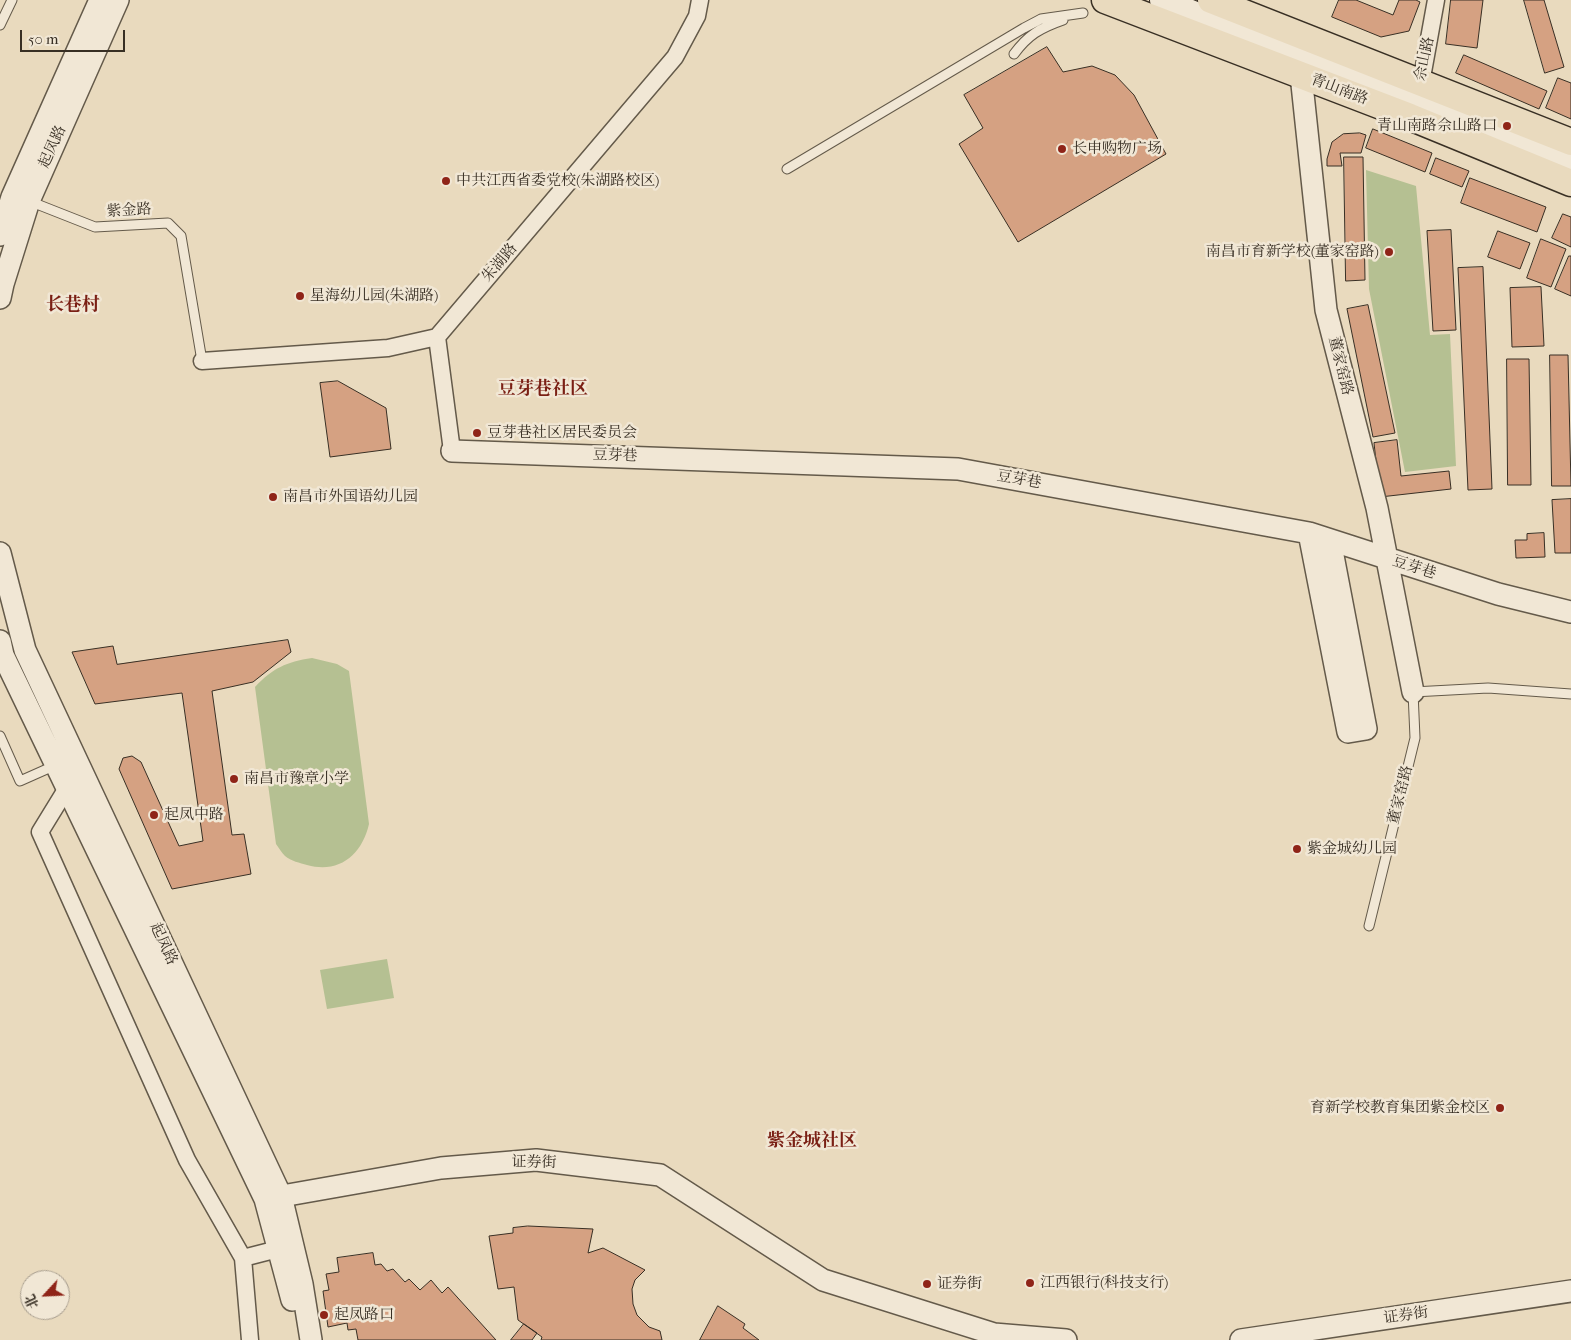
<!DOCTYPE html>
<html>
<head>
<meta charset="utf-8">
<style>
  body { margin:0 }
  #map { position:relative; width:1571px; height:1340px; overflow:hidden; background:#e9dabe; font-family:"IM FELL French Canon","Noto Serif SC",serif }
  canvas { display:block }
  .north { position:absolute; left:20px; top:1270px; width:50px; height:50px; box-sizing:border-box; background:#f1e7d5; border:1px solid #a79d8e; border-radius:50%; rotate:245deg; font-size:14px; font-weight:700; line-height:20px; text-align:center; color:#382f24 }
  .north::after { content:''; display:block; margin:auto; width:18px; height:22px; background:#8f2418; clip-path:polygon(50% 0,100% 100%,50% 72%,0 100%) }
  .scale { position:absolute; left:20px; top:30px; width:105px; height:22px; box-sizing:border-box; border:2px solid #382f24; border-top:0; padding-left:6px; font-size:15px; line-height:18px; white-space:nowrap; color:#382f24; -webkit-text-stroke:4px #f1e7d5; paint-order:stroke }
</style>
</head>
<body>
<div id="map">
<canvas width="1571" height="1340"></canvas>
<div class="north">北</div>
<div class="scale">50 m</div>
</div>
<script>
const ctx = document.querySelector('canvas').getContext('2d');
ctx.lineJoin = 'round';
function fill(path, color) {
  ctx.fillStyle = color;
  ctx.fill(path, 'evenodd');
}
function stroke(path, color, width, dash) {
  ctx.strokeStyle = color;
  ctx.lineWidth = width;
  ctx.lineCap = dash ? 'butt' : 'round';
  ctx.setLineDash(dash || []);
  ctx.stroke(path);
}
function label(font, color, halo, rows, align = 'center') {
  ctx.font = font + ' "IM FELL French Canon","Noto Serif SC",serif';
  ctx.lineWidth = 5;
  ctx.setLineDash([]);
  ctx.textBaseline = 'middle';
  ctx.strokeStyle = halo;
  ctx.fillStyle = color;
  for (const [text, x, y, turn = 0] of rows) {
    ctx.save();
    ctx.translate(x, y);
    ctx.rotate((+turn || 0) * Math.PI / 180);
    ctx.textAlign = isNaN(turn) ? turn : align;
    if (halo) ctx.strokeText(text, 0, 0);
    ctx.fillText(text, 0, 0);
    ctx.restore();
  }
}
fill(new Path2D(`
  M1366 170 1416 186 1430 335 1450 334 1456 466 1405 472 1369 289Z
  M312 658 337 664 349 671 369 824C362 855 339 874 307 865 300 863 291 861 285 856 282 853 279 848 276 844L255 687C273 668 286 662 312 658Z
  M387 959 394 998 327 1009 320 970Z`), '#b5c092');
const building = new Path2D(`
  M1339 0H1356L1393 15 1399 0H1416L1420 2 1409 31 1381 37 1332 17Z
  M1451 0H1483L1477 48 1446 44Z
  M1524 0H1544L1564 67 1545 73Z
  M1047 47 1063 72 1092 66 1115 75 1134 95 1166 154 1018 242 959 144 983 128 964 95Z
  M1464 55 1547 91 1539 109 1456 73Z
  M1558 78 1571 83V119L1546 108Z
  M1373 129 1432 153 1425 172 1366 148Z
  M1360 133 1366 135 1361 153H1340L1342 166H1327V159L1332 142 1343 134Z
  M1344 157H1363L1365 280 1346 281Z
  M1436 158 1469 171 1462 187 1430 174Z
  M1470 178 1546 207 1537 232 1461 203Z
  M1563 214 1571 217V247L1552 238Z
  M1451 230 1456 330 1433 331 1427 231Z
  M1498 231 1530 243 1520 269 1488 257Z
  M1541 239 1566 249 1551 287 1527 278Z
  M1569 256H1571V296L1555 289Z
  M1483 267 1492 489 1468 490 1458 268Z
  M1541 287 1544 346 1512 347 1510 288Z
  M1368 305 1395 433 1373 437 1347 309Z
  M1550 355H1568L1571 486H1552Z
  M1507 359H1529L1531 485H1508Z
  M338 381 386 408 391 449 330 457 320 383Z
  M1397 440 1401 476 1449 471 1451 489 1380 497 1374 443Z
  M1571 499V553H1555L1552 500Z
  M1544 533 1545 557 1516 558 1515 540H1527V534Z
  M288 640 291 652 253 682 212 691 232 835 244 834 251 874 172 889 119 769 123 758 132 756 141 762 179 846 203 841 182 693 95 704 72 652 113 646 117 664Z
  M528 1226 593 1229 588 1253 603 1248 645 1270 635 1280 632 1289 633 1304 637 1315 649 1327 660 1331 662 1340H541L542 1337 518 1320 514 1287 498 1289 489 1236 513 1233V1228Z
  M373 1253 375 1265 381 1264 387 1271 393 1269 405 1282 409 1279 420 1290 431 1280 442 1293 448 1287 496 1340H358L356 1329 348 1330 347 1323 328 1327 323 1291 329 1290 326 1274 339 1272 337 1258Z
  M718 1306 745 1324 743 1328 759 1340H700Z
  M524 1324 537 1333 532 1340H511Z`);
fill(building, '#d5a182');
stroke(building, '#382f24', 1);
const service = new Path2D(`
  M0 25 12 0
  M1014 54C1028 35 1040 28 1063 20
  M787 169 1024 28 1041 19 1083 13
  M29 201 95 227 168 223 181 236 202 361
  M0 736 20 781 56 765
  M1369 926 1415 738 1413 692 1488 688 1571 694`);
const minor = new Path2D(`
  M1418 91 1421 83 1436 0
  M437 337 452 451
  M202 361 388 348 437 337 675 57 697 16 700 0
  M67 788 40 832 187 1160 243 1258 250 1340
  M243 1258 278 1249`);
const tertiary = new Path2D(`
  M1301 61V75L1326 310 1377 508 1413 692
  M0 235 12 197 100 0
  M0 298 3 284 29 201 118 0
  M452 451 958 469 1309 533 1498 594 1571 612
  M1309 533 1348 732 1366 729 1330 540
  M0 553 25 650 281 1196 302 1284 311 1340
  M0 641 3 655 265 1199 292 1300
  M265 1199 441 1168 536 1160 660 1175 823 1280 994 1334 1066 1340
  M1241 1340 1571 1291`);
const secondary = new Path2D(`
  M1162 0 1430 112
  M1418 97 1571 160`);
const primary = new Path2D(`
  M1105 0 1410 117 1571 183
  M1211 0 1571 142`);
stroke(service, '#645a4a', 11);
stroke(minor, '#645a4a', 19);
stroke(tertiary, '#645a4a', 24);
stroke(secondary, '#382f24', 26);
stroke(primary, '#382f24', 29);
stroke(service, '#f1e7d5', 9);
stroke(minor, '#f1e7d5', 16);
stroke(tertiary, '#f1e7d5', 21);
stroke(secondary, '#f1e7d5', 24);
stroke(primary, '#e9dabe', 26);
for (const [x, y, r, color] of [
  [1507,126,5,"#8f2418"],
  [1062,149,5,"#8f2418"],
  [446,181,5,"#8f2418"],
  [1389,252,5,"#8f2418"],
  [300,296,5,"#8f2418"],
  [477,433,5,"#8f2418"],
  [273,497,5,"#8f2418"],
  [234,779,5,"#8f2418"],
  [154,815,5,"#8f2418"],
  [1297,849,5,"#8f2418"],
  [1500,1108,5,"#8f2418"],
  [1030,1283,5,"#8f2418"],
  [927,1284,5,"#8f2418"],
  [324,1315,5,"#8f2418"]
]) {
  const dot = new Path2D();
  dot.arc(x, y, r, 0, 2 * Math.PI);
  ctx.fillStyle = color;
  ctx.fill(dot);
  stroke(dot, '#f1e7d5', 2);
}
label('15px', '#382f24', '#f1e7d5', [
  ["佘山路",1425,59,-78],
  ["青山南路",1339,90,21],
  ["起凤路",53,147,-66],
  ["紫金路",129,211,-3],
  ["朱湖路",500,263,-50],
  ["董家窑路",1340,366,76],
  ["豆芽巷",615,456,2],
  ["豆芽巷",1019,480,10],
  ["豆芽巷",1414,568,18],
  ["董家窑路",1401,795,-76],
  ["起凤路",163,944,65],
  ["证券街",534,1163,1],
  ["证券街",1406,1316,-8]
]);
label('15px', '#382f24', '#f1e7d5', [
  ["青山南路佘山路口",1497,126,"right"],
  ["长申购物广场",1072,149],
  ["中共江西省委党校(朱湖路校区)",456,181],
  ["南昌市育新学校(董家窑路)",1379,252,"right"],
  ["星海幼儿园(朱湖路)",310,296],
  ["豆芽巷社区居民委员会",487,433],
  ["南昌市外国语幼儿园",283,497],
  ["南昌市豫章小学",244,779],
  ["起凤中路",164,815],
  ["紫金城幼儿园",1307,849],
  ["育新学校教育集团紫金校区",1490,1108,"right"],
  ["江西银行(科技支行)",1040,1283],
  ["证券街",937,1284],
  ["起凤路口",334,1315]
], 'left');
label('bold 18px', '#7a1f14', '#f1e7d5', [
  ["长巷村",73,306],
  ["豆芽巷社区",543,390],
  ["紫金城社区",812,1142]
]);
</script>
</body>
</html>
